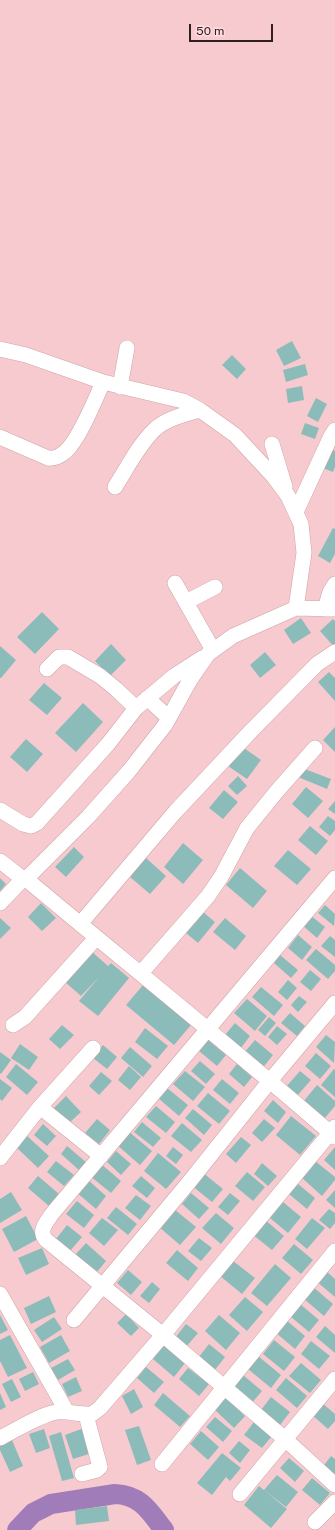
<!DOCTYPE html>
<html>
<head>
<meta charset="utf-8">
<style>
  body { margin:0 }
  #map { position:relative; width:335px; height:1530px; overflow:hidden; background:#f7cad0; font-family:"Public Sans",sans-serif }
  canvas { display:block }
  .scale { position:absolute; left:189px; top:24px; width:84px; height:18px; box-sizing:border-box; border:2px solid #2e1e20; border-top:0; padding-left:5px; font-size:12px; line-height:14px; white-space:nowrap; color:#2e1e20; -webkit-text-stroke:3px #ffdade; paint-order:stroke }
</style>
</head>
<body>
<div id="map">
<canvas width="335" height="1530"></canvas>
<div class="scale">50 m</div>
</div>
<script>
const ctx = document.querySelector('canvas').getContext('2d');
ctx.lineJoin = 'round';
function stroke(path, color, width, dash) {
  ctx.strokeStyle = color;
  ctx.lineWidth = width;
  ctx.lineCap = dash ? 'butt' : 'round';
  ctx.setLineDash(dash || []);
  ctx.stroke(path);
}
function fill(path, color) {
  ctx.fillStyle = color;
  ctx.fill(path, 'evenodd');
}
stroke(new Path2D(`
  M17 1530 33 1513 51 1504 115 1494C141 1495 150 1512 164 1530`), '#a07cb9', 20);
fill(new Path2D(`
  M292 341 301 358 284 366 276 350Z
  M232 355 246 369 237 379 222 365Z
  M305 364 308 375 286 382 283 370Z
  M302 386 304 400 288 403 286 389Z
  M316 398 327 404 318 422 307 416Z
  M305 423 319 428 315 439 301 434Z
  M331 449 335 451V467L333 472 323 468Z
  M333 528 335 529V554L330 563 318 556Z
  M42 612 59 629 35 654 17 637Z
  M301 618 311 633 293 644 284 630Z
  M333 619 335 621V648L320 631Z
  M111 644 126 660 110 676 95 661Z
  M0 646 16 660 1 678H0Z
  M265 652 276 665 260 678 250 665Z
  M329 672 335 678V701L318 682Z
  M44 683 62 698 47 715 29 700Z
  M83 703 103 722 76 752 55 733Z
  M335 727V752L323 740Z
  M26 739 43 754 27 772 10 757Z
  M241 746 261 760 247 779 228 766Z
  M302 768 331 779 327 789 298 777Z
  M238 776 247 786 237 795 228 786Z
  M306 787 323 801 308 818 292 804Z
  M224 790 238 802 223 819 209 808Z
  M335 801V814L328 809Z
  M328 816 335 821V830L330 836 319 827Z
  M310 826 328 841 316 855 298 840Z
  M183 843 203 860 183 884 164 867Z
  M74 847 84 857 66 877 55 867Z
  M288 850 311 869 297 885 274 866Z
  M146 858 166 876 150 894 130 877Z
  M240 868 267 891 253 908 226 885Z
  M0 878 6 884 0 891Z
  M41 903 56 918 42 931 28 917Z
  M325 905 335 914 334 926 318 913Z
  M203 912 215 922 198 943 186 933Z
  M310 915 325 927 317 938 302 925Z
  M0 918 11 928 0 939Z
  M225 918 246 936 235 950 213 932Z
  M298 935 312 947 302 960 288 948Z
  M330 936 335 940V957L321 946Z
  M316 949 335 965V971L328 979 306 960Z
  M91 951 108 966 111 963 129 978 98 1016 79 1001 99 977 81 996 64 981Z
  M280 955 298 970 291 978 274 963Z
  M310 970 321 979 311 991 300 982Z
  M288 980 297 988 287 1000 278 992Z
  M143 985 191 1025 174 1045 126 1005Z
  M261 987 283 1005 274 1016 252 997Z
  M299 996 307 1002 298 1012 291 1005Z
  M247 999 267 1016 255 1031 234 1013Z
  M290 1013 305 1026 297 1036 281 1023Z
  M269 1017 276 1023 265 1036 258 1030Z
  M235 1023 250 1036 240 1049 225 1035Z
  M62 1025 74 1035 60 1049 49 1039Z
  M277 1026 287 1034 277 1045 268 1037Z
  M145 1028 168 1046 157 1059 135 1042Z
  M326 1035 335 1042 334 1063 316 1047Z
  M208 1040 226 1055 217 1066 199 1051Z
  M255 1040 273 1055 261 1070 243 1054Z
  M20 1044 38 1057 29 1070 11 1058Z
  M103 1045 117 1057 107 1069 93 1058Z
  M130 1047 152 1066 143 1077 121 1058Z
  M0 1052 11 1060 1 1074 0 1073Z
  M316 1053 331 1066 320 1079 305 1066Z
  M200 1061 215 1074 206 1084 191 1071Z
  M16 1064 38 1082 27 1095 6 1077Z
  M237 1064 252 1077 244 1087 229 1074Z
  M129 1066 141 1077 130 1090 118 1080Z
  M334 1069 335 1070V1097L321 1085Z
  M185 1071 205 1087 193 1101 173 1084Z
  M300 1071 311 1080 296 1097 285 1088Z
  M101 1072 112 1081 99 1095 89 1086Z
  M0 1079 12 1088 2 1101 0 1099Z
  M222 1079 239 1093 230 1104 213 1090Z
  M317 1085 335 1101V1106L324 1119 303 1102Z
  M167 1088 188 1105 179 1116 158 1098Z
  M208 1093 230 1111 219 1124 197 1106Z
  M66 1096 81 1112 68 1124 53 1109Z
  M273 1100 286 1112 278 1123 264 1111Z
  M156 1106 175 1122 166 1133 146 1117Z
  M193 1109 212 1125 204 1135 185 1118Z
  M291 1116 316 1136 300 1155 276 1135Z
  M97 1119 110 1130 99 1144 85 1133Z
  M264 1119 275 1128 262 1142 252 1133Z
  M142 1122 161 1138 153 1147 134 1132Z
  M182 1123 202 1140 191 1152 171 1136Z
  M43 1124 56 1136 47 1146 34 1135Z
  M128 1131 152 1151 140 1165 117 1145Z
  M26 1135 49 1156 38 1168 15 1146Z
  M241 1137 251 1145 236 1163 226 1154Z
  M67 1146 87 1163 80 1171 61 1154Z
  M173 1147 183 1155 176 1164 166 1156Z
  M335 1147V1170L324 1160Z
  M116 1151 131 1164 121 1175 107 1162Z
  M158 1153 181 1172 166 1189 144 1171Z
  M56 1161 74 1175 64 1186 47 1172Z
  M315 1161 335 1177V1180L322 1196 301 1177Z
  M262 1163 277 1176 268 1186 254 1174Z
  M101 1164 121 1181 111 1193 90 1176Z
  M202 1172 223 1189 212 1202 191 1185Z
  M247 1172 265 1187 253 1201 235 1186Z
  M38 1176 59 1194 49 1206 28 1188Z
  M141 1176 155 1188 147 1198 132 1186Z
  M87 1179 106 1196 96 1209 76 1192Z
  M298 1184 315 1198 307 1209 289 1194Z
  M335 1190V1208L326 1200Z
  M11 1192 22 1210 0 1223V1199Z
  M191 1193 209 1208 199 1219 182 1204Z
  M230 1193 240 1201 228 1215 218 1207Z
  M136 1195 151 1206 140 1220 125 1208Z
  M77 1201 94 1215 84 1228 66 1214Z
  M283 1202 301 1217 288 1233 270 1218Z
  M116 1207 137 1224 128 1235 107 1218Z
  M174 1209 196 1227 180 1245 159 1227Z
  M329 1209 335 1213V1223L330 1229 319 1220Z
  M216 1213 234 1228 221 1244 202 1228Z
  M26 1216 38 1239 14 1252 2 1229Z
  M102 1218 118 1230 104 1246 89 1233Z
  M312 1218 325 1228 307 1249 295 1239Z
  M264 1219 284 1236 272 1250 252 1234Z
  M67 1225 82 1237 70 1251 56 1239Z
  M199 1238 212 1248 201 1261 188 1251Z
  M86 1243 106 1261 96 1273 75 1255Z
  M294 1244 313 1260 301 1274 282 1258Z
  M42 1248 49 1264 26 1275 18 1258Z
  M177 1250 198 1268 188 1281 166 1263Z
  M233 1261 255 1278 242 1294 220 1276Z
  M275 1264 291 1278 267 1306 251 1293Z
  M128 1270 142 1282 131 1295 117 1283Z
  M325 1270 335 1279V1297L316 1281Z
  M152 1282 160 1289 149 1303 140 1296Z
  M312 1286 333 1304 324 1316 303 1298Z
  M49 1296 56 1312 31 1324 24 1308Z
  M245 1297 263 1312 247 1331 229 1315Z
  M300 1304 319 1320 309 1332 290 1316Z
  M126 1314 139 1328 131 1336 117 1323Z
  M0 1315 8 1330 0 1334Z
  M219 1315 240 1333 226 1350 205 1331Z
  M54 1317 62 1329 42 1342 34 1330Z
  M286 1320 305 1336 295 1349 275 1332Z
  M186 1324 198 1333 186 1347 175 1338Z
  M325 1326 335 1335V1353L316 1337Z
  M10 1335 27 1368 8 1377 0 1361V1340Z
  M61 1335 70 1351 49 1363 40 1347Z
  M274 1340 295 1357 284 1371 263 1354Z
  M311 1341 330 1356 319 1369 301 1354Z
  M209 1344 225 1357 214 1371 198 1358Z
  M164 1345 185 1363 174 1377 153 1359Z
  M258 1356 281 1375 271 1388 248 1369Z
  M68 1359 75 1370 58 1380 51 1368Z
  M301 1363 321 1380 310 1393 289 1376Z
  M146 1367 164 1382 154 1393 137 1378Z
  M188 1368 209 1384 199 1396 179 1379Z
  M33 1372 39 1384 25 1391 19 1379Z
  M243 1375 262 1391 251 1404 233 1388Z
  M76 1377 82 1391 68 1397 62 1384Z
  M286 1378 307 1396 297 1408 276 1390Z
  M12 1379 21 1397 11 1402 2 1384Z
  M134 1389 143 1407 131 1414 122 1396Z
  M0 1393 6 1407 0 1410Z
  M163 1393 190 1416 180 1427 154 1405Z
  M225 1397 245 1416 234 1428 214 1409Z
  M271 1397 290 1412 280 1425 261 1410Z
  M322 1403 335 1414V1421L328 1429 312 1415Z
  M215 1417 232 1431 223 1442 206 1427Z
  M254 1422 272 1436 262 1448 244 1435Z
  M139 1426 151 1460 137 1465 125 1430Z
  M84 1428 92 1453 73 1459 65 1435Z
  M44 1429 50 1448 36 1453 29 1434Z
  M201 1431 219 1447 208 1460 190 1444Z
  M61 1432 74 1478 62 1481 49 1436Z
  M12 1440 23 1466 10 1472 0 1450V1445Z
  M239 1441 250 1450 240 1463 229 1453Z
  M222 1453 241 1468 230 1481 226 1477 212 1495 197 1483Z
  M331 1456 335 1459V1480L321 1469Z
  M289 1458 304 1471 295 1482 280 1468Z
  M277 1475 298 1492 286 1507 264 1490Z
  M312 1478 330 1493 320 1505 302 1490Z
  M259 1486 287 1509 271 1528 244 1505Z
  M107 1506 109 1521 76 1525 75 1510Z`), '#8cbcb9');
const minor = new Path2D(`
  M0 349 26 355 103 382 183 401 200 410 235 435 274 477 288 496 301 524 304 553 296 608
  M120 387 127 348
  M0 437 48 458C54 459 60 456 65 452 79 440 95 400 103 382
  M272 444 285 487
  M115 487C127 468 138 446 154 430 165 419 185 414 200 410
  M296 512 331 436 335 430
  M175 583 213 650
  M186 602 215 587
  M325 609 330 592 335 584
  M47 669 59 657H68L100 676 116 689 136 708
  M147 698 169 718
  M0 810 23 824 31 826 37 823 108 744 136 708 174 676 202 658
  M0 861 23 879
  M335 878 51 1215C46 1223 38 1231 46 1240L163 1335 285 1439 335 1485
  M26 879C129 965 234 1049 335 1137
  M0 903 23 879 27 878 88 817 129 771 165 725 190 680 208 654 233 636 296 608 335 609
  M80 924 175 812 251 731 317 664 335 652
  M141 973 208 896 221 877 247 828 277 791 315 748
  M13 1025 25 1017 96 938
  M40 1107 101 1156
  M0 1158 40 1107 93 1048
  M0 1294 67 1412
  M74 1320 190 1181 269 1082 335 1003
  M0 1438C16 1430 41 1414 57 1412 69 1411 80 1415 92 1414L100 1408 163 1335 335 1127
  M162 1464 335 1251
  M82 1474 97 1470 100 1467 86 1415
  M240 1494 335 1379
  M315 1522 335 1502`);
stroke(minor, '#cea3a8', 16);
stroke(minor, '#fff', 15);
</script>
</body>
</html>
